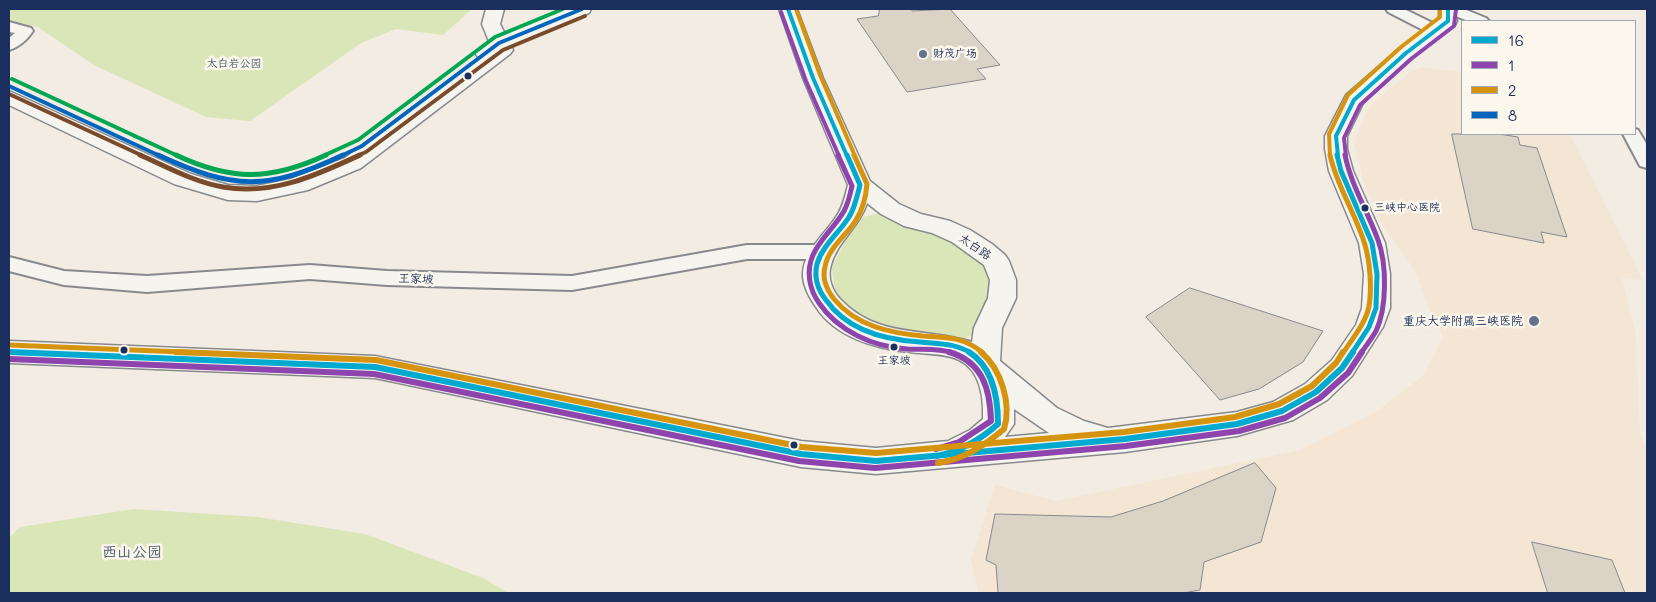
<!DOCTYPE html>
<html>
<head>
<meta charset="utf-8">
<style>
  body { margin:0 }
  #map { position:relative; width:1656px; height:602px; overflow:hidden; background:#f2ece2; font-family:Mali,sans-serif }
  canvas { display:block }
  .frame { position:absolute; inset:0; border:10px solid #1b2f5e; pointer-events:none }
  .legend { position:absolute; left:1461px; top:20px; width:175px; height:115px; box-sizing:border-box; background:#fbf7ec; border:1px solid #a1a7b3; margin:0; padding:6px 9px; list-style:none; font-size:15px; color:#1b2f5e }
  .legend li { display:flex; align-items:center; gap:10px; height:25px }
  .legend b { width:25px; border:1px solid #a1a7b3 }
</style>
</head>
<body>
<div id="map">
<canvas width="1656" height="602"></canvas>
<div class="frame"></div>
<ul class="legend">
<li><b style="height:6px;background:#00a9ce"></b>16</li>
<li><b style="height:6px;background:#8e44ad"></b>1</li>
<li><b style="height:6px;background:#d6940e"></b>2</li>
<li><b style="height:6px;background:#0065bd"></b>8</li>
</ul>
</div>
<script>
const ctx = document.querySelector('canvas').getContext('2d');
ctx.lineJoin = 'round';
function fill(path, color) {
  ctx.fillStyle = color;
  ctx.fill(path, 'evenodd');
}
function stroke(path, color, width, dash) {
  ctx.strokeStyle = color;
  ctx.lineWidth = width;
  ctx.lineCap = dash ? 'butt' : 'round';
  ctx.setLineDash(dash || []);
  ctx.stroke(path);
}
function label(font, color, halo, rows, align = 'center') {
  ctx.font = font + ' Mali,"LXGW WenKai TC",sans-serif';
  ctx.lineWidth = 5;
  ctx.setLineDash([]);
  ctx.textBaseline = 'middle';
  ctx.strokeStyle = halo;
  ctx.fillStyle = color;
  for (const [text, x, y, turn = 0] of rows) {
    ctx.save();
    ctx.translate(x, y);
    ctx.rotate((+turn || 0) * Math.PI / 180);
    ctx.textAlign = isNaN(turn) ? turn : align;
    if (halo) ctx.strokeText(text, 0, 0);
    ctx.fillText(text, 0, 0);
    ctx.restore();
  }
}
fill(new Path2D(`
  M1425 67 1462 73V134H1570L1643 280 1622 278 1636 334 1640 432 1647 457V593H979L971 560 995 485 1056 501 1300 450 1376 412 1423 376 1443 337 1429 309 1416 272 1382 225 1363 180 1354 141 1370 105 1412 71Z`), '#f3e6d4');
fill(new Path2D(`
  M9 9H472L443 35 396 29 361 43 250 121 206 117 94 65 38 27 9 20Z
  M880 213 962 242 988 261 999 283 984 328 964 339 920 338 869 327 836 301 832 267 848 237 863 217Z
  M134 509 257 517 365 534 483 578 508 593H9V538L20 527Z`), '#dae5b8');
const building = new Path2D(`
  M880 9H912V11L950 9 1000 65 977 69 986 79 907 92 857 19 878 16Z
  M1452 134H1499L1518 137 1520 145 1537 148 1567 237 1541 232 1544 243 1473 229Z
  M1190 288 1323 331 1303 362 1259 389 1220 400 1146 317Z
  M1255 463 1276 488 1261 542 1204 562 1200 590 1183 593H998L996 565 986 560 995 514 1111 517 1163 501Z
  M1532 542 1612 560 1625 593H1548Z`);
fill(building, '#dcd3c7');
stroke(building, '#88898d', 1);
const minor = new Path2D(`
  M1386 9H1404L1441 27 1443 30 1441 33H1429L1388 12Z
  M1444 9H1464L1486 18 1489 21H1468L1446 12Z
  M9 22 31 28 33 31C27 40 19 47 9 50V38L15 33 9 32Z
  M1635 129 1638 130 1647 145V168L1640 166 1623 134H1635Z
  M747 245H823L831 247 834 252 831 257 823 259H747L572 290 387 285 310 279 147 292 64 285 9 271V257L64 271 147 276 310 265 387 271 572 276Z`);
const major = new Path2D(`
  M566 9H591L589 13 506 47 492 57 485 59 478 57 475 53 492 39Z
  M779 9H797L823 78 870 181 899 204 921 214 950 221 970 230 992 244 1005 255 1009 261 1016 280V298L1002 328 1000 361 1057 408 1084 421 1108 428 1237 412 1273 402 1305 384 1332 360 1356 325 1362 308 1364 274 1359 243 1329 171 1325 149V136L1346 95 1399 49 1439 19V9H1457V21L1455 25 1413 57 1363 103 1347 136V149L1353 171 1385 243 1390 274V308L1383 327 1352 376 1327 400 1293 420 1237 436 1125 452 876 474 801 467 375 378 9 363V341L375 356 801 441 876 448 948 441 970 430 983 419C984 394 979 364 951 357 937 353 923 354 909 352 876 349 835 337 816 307 809 297 802 284 803 272 805 250 825 234 836 217 843 208 845 196 848 185L803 78ZM867 203 881 214 904 226 932 233 952 242 984 265 990 280 988 298 974 328 972 342C925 327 879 339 841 300 832 291 827 277 831 265 837 242 860 226 867 203ZM1014 409 1049 433 1005 437 1014 424Z`);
const highway = new Path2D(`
  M486 9H504L500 24 513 50 510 54 361 168 308 190 257 201 228 200 174 184 9 105V91L191 174 228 185 257 186 291 179 345 158 492 49 482 24Z`);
stroke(minor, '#88898d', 4);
stroke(major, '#88898d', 3);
stroke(highway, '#88898d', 3);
fill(minor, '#f5f4ef');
fill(major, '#f5f4ef');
fill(highway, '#f5f4ef');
stroke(new Path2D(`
  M788 9 813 78 847 156
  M1338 156 1336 136 1354 100 1406 53 1448 21V9`), '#00a9ce', 4);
stroke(new Path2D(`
  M847 155 860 185C857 196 855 208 849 217 839 233 822 246 817 264 814 277 818 290 826 300 847 330 885 340 920 342 939 344 955 343 971 353
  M1337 155 1341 171 1372 243 1377 274 1376 308 1369 327 1352 353
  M9 352 36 353`), '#00a9ce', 5);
stroke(new Path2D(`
  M9 352 375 367 801 454 876 461 1125 439 1237 424 1282 411 1316 392 1342 368 1353 352
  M937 456C961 451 980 440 998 424 998 398 993 367 969 352`), '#00a9ce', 6);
stroke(new Path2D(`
  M781 12 806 81 839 156
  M1346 156 1344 138 1360 105 1411 59 1454 26 1456 9`), '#8e44ad', 4);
stroke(new Path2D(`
  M838 155 852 186C850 195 848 204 844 211 835 227 820 239 813 255 806 271 809 289 819 303 838 331 873 347 907 349 923 350 939 348 953 353
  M1345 155C1351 185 1368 212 1378 240 1387 264 1387 308 1376 331 1372 338 1366 346 1361 353`), '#8e44ad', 5);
stroke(new Path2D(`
  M9 359 374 374 799 461 875 468 1126 446 1239 431 1285 418 1320 398 1348 373 1362 352
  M936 449 959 442 991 421C990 389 983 362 949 352`), '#8e44ad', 6);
stroke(new Path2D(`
  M796 9 820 75 855 156
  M1330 156 1329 134 1348 95 1401 47 1440 17V9`), '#d6940e', 4);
stroke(new Path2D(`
  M854 155 867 184C866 196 863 209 856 220 846 236 828 248 825 267 822 278 827 290 834 299 856 326 890 333 923 336 946 337 964 337 983 353
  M1330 155C1337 187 1356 214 1365 245 1370 262 1372 288 1369 306 1366 323 1352 339 1343 353
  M9 345 207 353`), '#d6940e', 5);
stroke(new Path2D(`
  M176 352 376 360 802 447 876 453 1124 432 1235 417 1279 404 1312 386 1336 363 1343 352
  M938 463C964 459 984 446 1004 429 1012 404 1001 369 981 352`), '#d6940e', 6);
stroke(new Path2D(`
  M9 86 160 156
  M341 156 362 146 499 43 582 9`), '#0065bd', 4);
stroke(new Path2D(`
  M158 155C234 190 267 191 343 155`), '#0065bd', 5);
stroke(new Path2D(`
  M9 94 143 156
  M357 156 366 152 503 50 585 16`), '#7a4b2a', 4);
stroke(new Path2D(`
  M140 155C167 167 194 182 223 187 272 196 317 175 360 155`), '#7a4b2a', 5);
stroke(new Path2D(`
  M12 79 178 156
  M323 156 358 140 495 37 563 9`), '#00a651', 4);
stroke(new Path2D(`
  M176 155C231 181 270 181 326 155`), '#00a651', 5);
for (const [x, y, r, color] of [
  [923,54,5,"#66718c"],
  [468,76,4.5,"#1b2f5e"],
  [1365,208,4.5,"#1b2f5e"],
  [1534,321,6,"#66718c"],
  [894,347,4.5,"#1b2f5e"],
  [124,350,4.5,"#1b2f5e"],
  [794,445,4.5,"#1b2f5e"]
]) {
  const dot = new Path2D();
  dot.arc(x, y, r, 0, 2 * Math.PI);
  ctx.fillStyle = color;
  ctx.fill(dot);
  stroke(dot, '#fbf7ec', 2);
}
label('11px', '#1b2f5e', '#fbf7ec', [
  ["财茂广场",933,54]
], 'left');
label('11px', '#465b6c', '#fbf7ec', [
  ["太白岩公园",234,64]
]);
label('11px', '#1b2f5e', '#fbf7ec', [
  ["三峡中心医院",1374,208],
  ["王家坡",894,361,"center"]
], 'left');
label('12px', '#1b2f5e', '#fbf7ec', [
  ["太白路",975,247,34],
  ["王家坡",416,279,2]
]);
label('12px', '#1b2f5e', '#fbf7ec', [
  ["重庆大学附属三峡医院",1523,321]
], 'right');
label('15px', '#465b6c', '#fbf7ec', [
  ["西山公园",132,552]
]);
</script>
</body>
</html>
